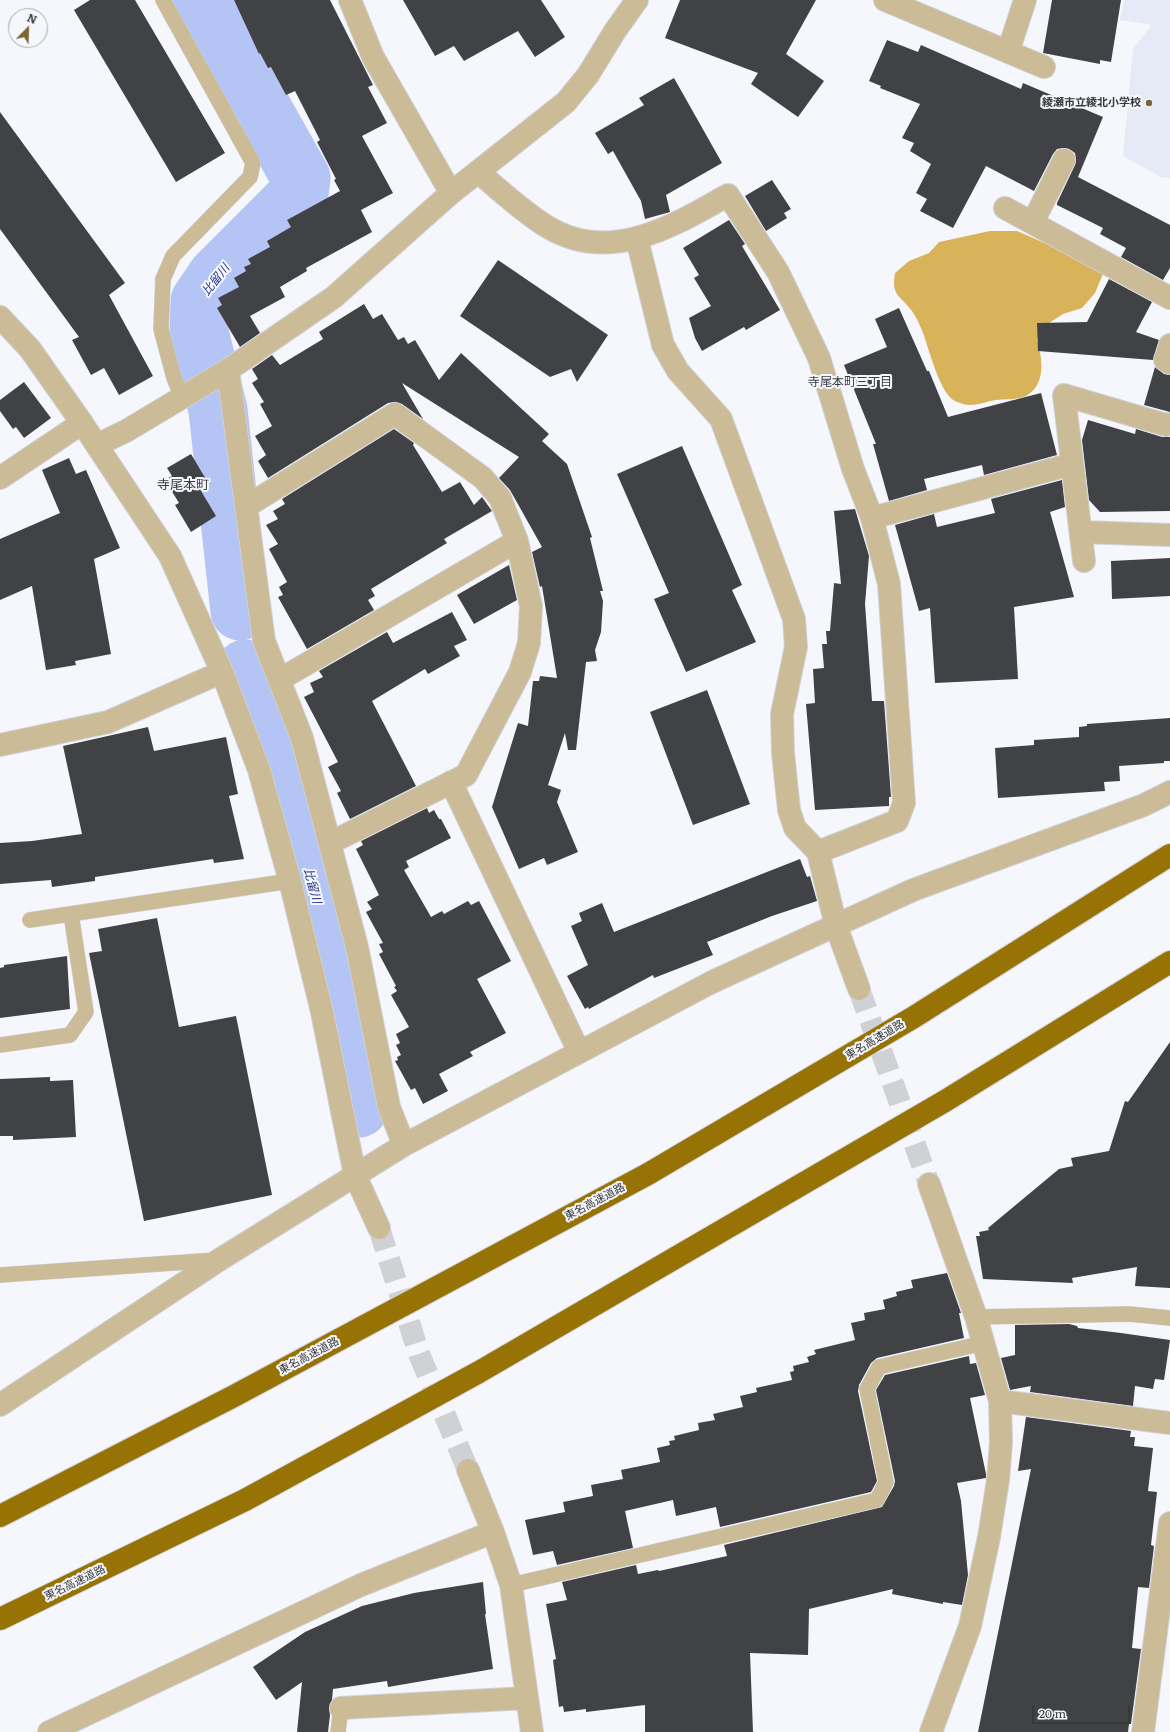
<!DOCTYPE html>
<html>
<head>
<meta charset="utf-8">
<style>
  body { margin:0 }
  #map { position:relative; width:1170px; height:1732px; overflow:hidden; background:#f5f7fc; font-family:Literata,serif }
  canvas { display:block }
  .north { position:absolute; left:8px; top:8px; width:40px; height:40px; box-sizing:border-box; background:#f5f7fc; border:1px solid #a9abae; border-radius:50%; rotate:23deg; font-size:11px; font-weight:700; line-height:16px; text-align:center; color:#37383a }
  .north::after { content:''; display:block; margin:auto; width:14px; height:18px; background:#7a6635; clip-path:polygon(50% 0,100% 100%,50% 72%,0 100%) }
  .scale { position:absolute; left:1032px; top:1706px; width:98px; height:18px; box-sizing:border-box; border:2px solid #37383a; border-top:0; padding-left:5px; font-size:12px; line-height:14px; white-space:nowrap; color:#37383a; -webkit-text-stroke:3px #f5f7fc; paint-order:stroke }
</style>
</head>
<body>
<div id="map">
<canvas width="1170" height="1732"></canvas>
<div class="north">N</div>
<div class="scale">20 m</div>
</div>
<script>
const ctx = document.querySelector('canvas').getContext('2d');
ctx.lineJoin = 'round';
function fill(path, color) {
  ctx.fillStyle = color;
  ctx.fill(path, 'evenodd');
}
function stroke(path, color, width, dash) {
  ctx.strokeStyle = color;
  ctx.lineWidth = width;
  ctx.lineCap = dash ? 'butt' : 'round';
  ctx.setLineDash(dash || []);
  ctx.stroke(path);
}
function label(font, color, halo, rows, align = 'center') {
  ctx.font = font + ' Literata,"Noto Sans JP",serif';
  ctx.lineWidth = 4;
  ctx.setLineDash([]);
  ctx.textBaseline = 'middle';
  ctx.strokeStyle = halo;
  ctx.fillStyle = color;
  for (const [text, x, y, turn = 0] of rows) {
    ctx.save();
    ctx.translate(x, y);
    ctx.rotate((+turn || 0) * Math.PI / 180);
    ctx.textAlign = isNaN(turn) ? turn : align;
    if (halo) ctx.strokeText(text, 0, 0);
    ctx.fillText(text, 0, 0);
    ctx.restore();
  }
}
fill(new Path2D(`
  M1124 0H1170V178L1161 177 1123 156 1133 49 1152 25 1120 20Z`), '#e5eaf6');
fill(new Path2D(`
  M990 231H1017L1056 248 1103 274 1095 293 1082 308 1063 314 1049 323 1037 339C1042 358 1047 384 1026 396 1018 400 1004 399 996 400 979 403 971 409 955 401 940 394 929 349 923 333 920 326 917 318 912 311 900 295 891 296 895 273L909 261 929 253 939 242Z`), '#d8b35a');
stroke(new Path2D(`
  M201 0 301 178 299 194 217 276 200 301 199 332 218 410 240 611
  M245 669 263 713 276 753 316 900 348 1033 359 1108`), '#b4c4f4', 59);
fill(new Path2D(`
  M90 0H135L225 153 176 182 74 10Z
  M234 0H330L373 85 368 87 387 123 362 136 393 193 361 210 372 232 306 268 307 271 280 287 285 297 250 316 260 333 240 347 217 308 222 305 218 298 239 287 234 278 246 271 244 267 251 264 248 259 270 247 267 241 291 227 287 220 340 191 334 180 336 179 317 142 320 140 295 91 286 95 271 67 268 68 260 53 259 54Z
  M403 0H541L565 37 535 57 518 31 464 61 454 46 435 56Z
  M680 0H816L786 54 824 81 798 117 751 84 758 73 665 38Z
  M1052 0H1121L1111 62 1100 60V64L1043 53Z
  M887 40 918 52 921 45 1021 89 1023 83 1103 117 1078 177 1170 225V268L1163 280 1121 257 1126 248 1100 234 1103 228 1057 205V203L1075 165 1076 160 1075 153 1069 149 1064 148 1057 149 1053 154 1034 191 986 166 953 228 920 211 927 199 916 193 931 164 910 151 914 143 902 138 920 104 880 88 881 86 869 81Z
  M674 78 722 163 666 195 670 212 645 219 641 201 613 151 608 154 595 133 644 105 639 98Z
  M0 112 125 283 109 295 153 376 119 395 104 368 91 375 72 340 79 337 0 229Z
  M772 180 791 209 784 213 787 218 766 231 745 196Z
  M729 220 745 244 742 246 780 310 746 330 744 327 702 351 695 338 689 318 711 306 694 278 699 275 683 248Z
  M498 260 608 335 577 382 571 369 550 377 460 316Z
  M1109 279 1152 302 1136 332 1159 340 1153 360 1038 351 1037 323 1087 322Z
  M364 304 373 319 382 314 398 340 404 337 408 344 415 340 439 380 461 353 549 434 542 441 567 464 592 537 590 538 603 591H600L603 601 601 632 595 650 597 661 586 662 576 750H568L565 733 548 785 561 790 557 802 578 852 547 865 544 858 519 869 492 807 518 723 528 726 533 681H539L540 676 557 678 542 586 540 587 532 552 542 547 510 490 499 478 519 457 402 383 423 419 402 404 395 402 388 403 268 478 258 461 266 455 255 436 272 426 260 404 264 402 252 383 258 379 252 369 272 355 280 365 323 339 319 332Z
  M899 308 927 371H929L948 417 1041 393 1057 455 984 475 982 465 924 479 927 490 889 501 873 444H876L844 365 887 347 875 319Z
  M1155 367 1164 374 1170 375V412L1144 405Z
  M24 382 51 418 24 438 16 427 13 429 0 411V400Z
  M1088 420 1135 434 1136 429 1162 437H1170V511L1100 512 1089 500 1082 440Z
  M394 429 414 443 413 445 442 492 460 482 474 505 482 497 492 511 444 539 447 543 371 589 375 596 368 600 374 610 307 649 278 597 283 595 279 587 287 582 269 549 278 544 266 525 278 519 273 511 285 504 282 499Z
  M682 446 742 585 732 590 756 642 686 672 654 599 669 593 617 474Z
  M191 454 207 481 198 486 216 516 191 532 175 505 179 503 165 480 172 476 167 468Z
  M69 458 76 474 86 470 120 548 94 559 111 654 75 661 76 665 46 670 32 586 0 600V539L60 513 42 470Z
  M1062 480 1065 507 1050 512 1074 597 1014 607 1018 679 935 683 930 608 919 611 895 525 934 514 937 527 995 513 991 499Z
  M855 509 869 556 865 604 872 701H884L891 797H889V806L815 810 806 704 815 703 813 669 824 668 822 644H827L826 631H830L834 583 841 584 834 511Z
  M1170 558V596L1112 599 1111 561Z
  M509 565 517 600 474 624 457 595Z
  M452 612 467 640 454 646 460 656 428 674 425 669 372 701 416 786 350 819 337 793 341 791 328 767 338 762 304 697 314 692 310 683 323 677 319 671 387 632 393 643Z
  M707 690 750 804 693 825 650 712Z
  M1170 718V761H1164V763L1119 766 1120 781 1104 782 1105 791 998 798 995 748 1034 745V740L1079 737V727L1087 726V724Z
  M148 727 154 751 226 737 238 794 229 796 244 859 214 863 213 859 95 877V881L52 887 51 880 0 884V843L32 841 82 834 63 746Z
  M427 808 429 813 434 810 439 819H441L451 838 406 861 409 867 404 870 431 917 442 911 444 914 468 901 471 905 479 901 511 961 477 979 506 1033 470 1052 473 1056 439 1074 448 1091 423 1104 415 1088 411 1090 395 1061 398 1060 397 1057 401 1055 396 1045 400 1043 396 1034 409 1027 391 995 397 991 394 987 396 986 379 954 383 952 379 944 383 943 366 912 372 909 367 902 379 895 356 849 363 845 361 841Z
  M800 859 807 877 810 876 817 901 772 916 707 942 713 955 654 978 653 975 589 1009 588 1007 585 1009 567 976 588 965 571 926 582 921 579 913 602 903 614 932Z
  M157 918 179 1027 236 1016 272 1195 144 1221 89 953 102 951 98 929Z
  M67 956 70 1009 0 1018V968L4 967V965Z
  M1170 1042V1288L1135 1286 1137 1267 1072 1278 1073 1283 983 1279 976 1236H980L979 1232 989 1230 988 1228 1059 1169 1073 1166 1071 1158 1109 1151 1125 1101 1128 1102Z
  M50 1077V1081L73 1080 76 1137 13 1140V1136H0V1079Z
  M947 1273 961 1313H959L964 1338 877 1358 871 1363 859 1385 858 1391 877 1481 871 1492 720 1527 716 1507 676 1516 673 1500 625 1511 633 1548 557 1565 553 1551 533 1555 525 1520 565 1512 563 1502 593 1496 591 1485 623 1479 621 1470 660 1462 657 1448 670 1445 669 1441 675 1440 674 1436 699 1430 698 1423 715 1420 713 1414 743 1407 740 1396 757 1392 756 1388 792 1380 790 1372 794 1371 793 1366 809 1362 807 1357 816 1354 814 1350 855 1340 851 1323 865 1320 864 1313 885 1309 883 1300 897 1296 896 1292 913 1288 911 1280Z
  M1069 1324 1077 1326 1078 1328 1121 1333 1170 1340 1164 1380 1155 1379 1153 1389 1135 1386 1133 1406 1030 1392 1031 1386 1010 1390 1001 1358 1015 1355V1325Z
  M969 1356 970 1364 976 1363 985 1395 970 1398 986 1474V1478L957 1483 961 1501 968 1575 962 1605 943 1602V1604L892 1594 893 1589 809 1609 808 1655 750 1653 753 1732H645V1705L586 1712V1709L564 1712 563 1706 559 1707 553 1660 556 1659 546 1604 567 1600 562 1582 636 1565 638 1574 658 1570 659 1571 727 1556 724 1545 882 1507 894 1486 895 1481 876 1390 885 1375Z
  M1026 1417 1131 1431 1130 1437H1135L1134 1446 1153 1448 1148 1491 1157 1492 1151 1545 1154 1546 1149 1588 1138 1587 1132 1648 1141 1649 1131 1724H1129L1128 1732H978L1031 1469 1018 1471Z
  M483 1582 486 1614H485L493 1669 388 1687 387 1681 333 1689 332 1700 329 1708 330 1715 328 1732H297L302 1682 276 1700 253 1667 305 1632 362 1606 414 1593Z`), '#404246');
stroke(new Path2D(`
  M859 989 929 1184
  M379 1228 419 1354 468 1470`), '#cfd1d5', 22, [22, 11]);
const service = new Path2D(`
  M163 0 253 163 250 177 173 256 163 279 161 329 174 378 182 397
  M30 920 290 881
  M0 1045 70 1035 86 1012 71 914
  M0 1275 216 1260
  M976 1317 1129 1314 1170 1318
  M511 1585 877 1500 886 1482 867 1389 879 1367 984 1343
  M338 1732 341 1708`);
const minor = new Path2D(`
  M350 0 373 57 451 193
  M885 0 1044 67
  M1008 52 1025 0
  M479 173C500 190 522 211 546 226 608 265 672 227 728 195L778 272 819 358 853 469 872 518 889 584 904 803 897 821 818 852 836 926 859 989
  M1005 208 1170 298
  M1033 222 1064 160
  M637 239 663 345 678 371 721 419 794 619 796 647 782 714 783 753 789 810 795 828 818 852
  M0 317 30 349 82 423 170 556 222 672 259 770 290 881 322 1012 355 1175 379 1228
  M1170 345 1165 360 1170 363
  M228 370 264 641 302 738 357 947 389 1107 404 1145
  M97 445 126 431 228 370 334 297 451 193 566 102 588 75 615 31 637 0
  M0 478 82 423
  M247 506 395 414 483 478 500 498 517 541 531 606 529 643 520 672 466 775 330 843
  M872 518 1072 464
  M1081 532 1170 535
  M1084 561 1064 395 1166 425 1170 424
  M279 680 517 541
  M0 745 108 722 222 672
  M451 782 579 1052
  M929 1184 976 1317 1000 1401 1001 1442 998 1480 989 1537 970 1626 931 1732
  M1000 1401 1170 1423
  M0 1405 219 1260 404 1145 712 982 913 890 1144 805 1170 792
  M468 1470 493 1532 511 1585 532 1732
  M341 1708 527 1698
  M49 1732 361 1585 493 1532
  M1143 1732 1170 1523`);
const motorway = new Path2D(`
  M0 1516 234 1396 648 1174 914 1017 1170 855
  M0 1619 245 1500 479 1372 945 1101 1170 962`);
stroke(service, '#cfd1d5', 16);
stroke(minor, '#cfd1d5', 24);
stroke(motorway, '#cfd1d5', 24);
stroke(service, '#cbbb96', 15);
stroke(minor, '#cbbb96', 22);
stroke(motorway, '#967304', 22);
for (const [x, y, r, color] of [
  [1149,103,4,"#7a6635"]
]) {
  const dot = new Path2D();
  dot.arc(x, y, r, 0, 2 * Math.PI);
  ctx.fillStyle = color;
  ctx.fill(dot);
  stroke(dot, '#f5f7fc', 1.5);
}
label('bold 11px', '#37383a', '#f5f7fc', [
  ["綾瀬市立綾北小学校",1141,103]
], 'right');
label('11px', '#37383a', '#f5f7fc', [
  ["東名高速道路",875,1040,-31],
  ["東名高速道路",595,1202,-28],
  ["東名高速道路",309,1356,-28],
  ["東名高速道路",75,1583,-26]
]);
label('italic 12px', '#223189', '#f5f7fc', [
  ["比留川",216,280,-52],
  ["比留川",312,886,75]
]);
label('12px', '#393b3f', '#f5f7fc', [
  ["寺尾本町三丁目",850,382]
]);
label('13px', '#393b3f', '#f5f7fc', [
  ["寺尾本町",183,485]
]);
</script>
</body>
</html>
